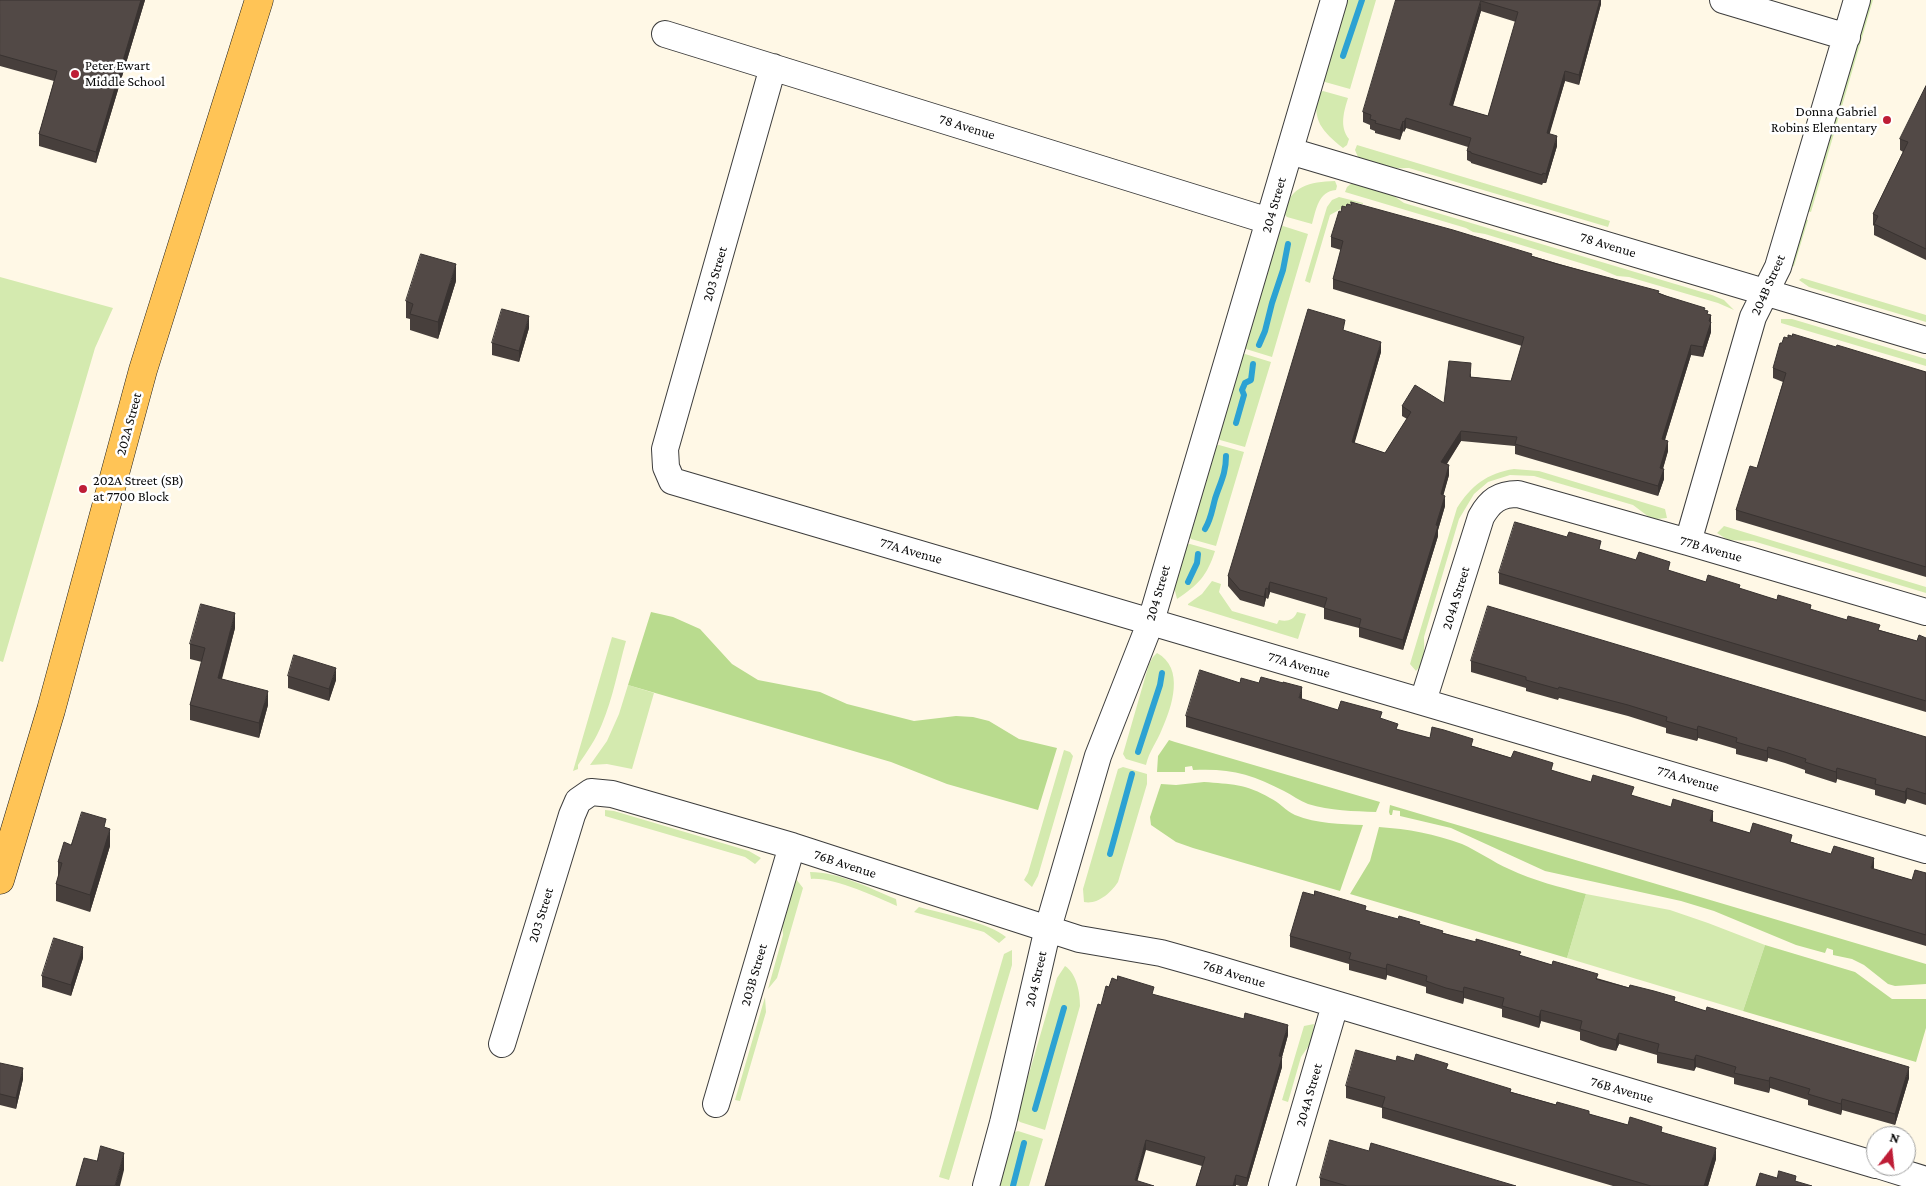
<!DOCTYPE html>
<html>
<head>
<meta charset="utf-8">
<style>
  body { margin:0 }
  #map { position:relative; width:1926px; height:1186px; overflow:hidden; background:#fff8e6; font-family:"Crimson Pro",serif }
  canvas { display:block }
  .north { position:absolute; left:1866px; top:1126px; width:50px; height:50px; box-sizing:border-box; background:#fff; border:1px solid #9d9d9d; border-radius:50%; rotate:16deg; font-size:14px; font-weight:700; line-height:20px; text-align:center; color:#0a0a0a }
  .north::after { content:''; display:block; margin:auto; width:18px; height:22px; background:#be1d36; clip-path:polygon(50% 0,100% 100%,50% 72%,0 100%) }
</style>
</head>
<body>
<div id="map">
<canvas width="1926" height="1186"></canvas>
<div class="north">N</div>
</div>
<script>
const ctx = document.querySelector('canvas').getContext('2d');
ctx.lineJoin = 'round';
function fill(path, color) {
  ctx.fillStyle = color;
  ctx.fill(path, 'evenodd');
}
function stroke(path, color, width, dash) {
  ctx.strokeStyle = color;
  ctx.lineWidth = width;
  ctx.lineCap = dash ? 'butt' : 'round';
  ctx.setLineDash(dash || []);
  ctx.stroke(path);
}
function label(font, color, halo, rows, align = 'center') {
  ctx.font = font + ' "Crimson Pro",serif';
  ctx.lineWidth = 5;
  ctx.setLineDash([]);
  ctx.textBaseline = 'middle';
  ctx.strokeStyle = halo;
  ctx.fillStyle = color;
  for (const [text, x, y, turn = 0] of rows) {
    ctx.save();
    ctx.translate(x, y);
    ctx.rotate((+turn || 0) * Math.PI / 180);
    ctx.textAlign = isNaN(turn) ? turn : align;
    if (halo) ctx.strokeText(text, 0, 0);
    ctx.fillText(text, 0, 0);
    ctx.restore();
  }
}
fill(new Path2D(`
  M1344 0H1376L1350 89 1325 82 1321 78Z
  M1867 0H1873L1811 212 1807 211 1805 219 1808 220 1794 266 1791 267Z
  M1323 91 1348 98C1344 111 1339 127 1349 139L1347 145 1343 148C1322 131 1312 121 1318 93Z
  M1357 145 1610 221 1608 227 1409 168C1390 169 1376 165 1358 157L1355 150Z
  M1335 181 1337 186 1336 190C1318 191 1316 211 1312 224L1287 217 1283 213C1292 185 1309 182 1335 181Z
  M1352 183 1388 192 1404 203 1712 295 1724 300 1734 310 1718 303 1629 277 1617 276 1600 269 1485 234 1473 232 1466 228 1345 192 1347 187Z
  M1339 197 1363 203V204L1353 202 1330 215 1310 283 1305 281 1327 207 1332 200Z
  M1283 226 1308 234 1272 357 1246 349 1243 346 1277 228Z
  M0 277 113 308 95 348 3 662 0 661Z
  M1802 278 1926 315V322L1809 287 1799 280Z
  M1781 319H1792L1926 359V366L1781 323Z
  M1245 354 1271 362 1245 447 1220 440 1216 436 1240 356Z
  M1219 445 1244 452 1216 546 1191 539 1187 534 1213 446Z
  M1514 469 1539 471 1665 509 1667 518 1656 519 1649 517 1633 505 1534 476 1510 475 1488 482 1474 494 1459 519 1424 637C1424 650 1426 661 1416 671L1410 664 1457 508C1471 486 1487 473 1514 469Z
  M1724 526 1926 587V593L1753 541 1728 540 1717 533Z
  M1190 544 1215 551C1207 576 1198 585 1177 599L1174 587 1185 545Z
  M1212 581 1221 584 1219 592 1232 611 1277 624 1279 620C1287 622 1294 620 1297 612L1306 614 1298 639 1188 605V604L1202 594Z
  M612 637 626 641C618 669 613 698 602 724 596 739 587 752 578 765V769L573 771Z
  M1157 653C1185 668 1172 707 1162 729 1157 742 1149 751 1146 765L1126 759 1123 754 1149 664 1153 657Z
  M628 685 654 693 632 769 607 764 590 765 607 741 619 714Z
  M1064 750 1070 752 1073 756 1038 876 1032 887 1024 880 1028 873Z
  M1123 767 1147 774V784L1118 882C1111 893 1097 905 1084 902L1083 889 1118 769Z
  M605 810 614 811 749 851 761 858 755 864 745 857 605 816Z
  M810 872C839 872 869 888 896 899L897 906C876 897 833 877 811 879Z
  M796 879 803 888 777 978 768 989 783 935 782 921Z
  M1586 894 1670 910 1708 923 1765 945 1743 1011 1567 958Z
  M919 907C941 913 990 923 1006 937L999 943 984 932 914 912Z
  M1012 950V965L949 1180 939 1177 1004 954Z
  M1065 966C1077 974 1080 993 1080 1006L1045 1130 1020 1122 1016 1118 1057 978Z
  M765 997 766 1012 740 1101 735 1100Z
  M1314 1024 1312 1041 1301 1057 1288 1102 1282 1100 1304 1026Z
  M1018 1131 1043 1139 1029 1186H996L1012 1133Z`), '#d4eaaf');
fill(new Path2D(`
  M651 612 673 617 700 629 732 664 758 680 820 692 847 704 914 721 956 716 973 717 989 721 1019 739 1057 748 1038 810 947 784 891 762 628 685Z
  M1169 740 1175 742 1380 802 1376 812C1354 811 1330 811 1308 804 1300 801 1292 795 1284 791 1252 774 1229 768 1193 770L1192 766 1185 767V772H1157L1158 756Z
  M1204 782C1230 784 1247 784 1270 798 1279 802 1286 811 1295 815 1317 824 1341 824 1363 825L1340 891 1193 848 1176 842 1151 825 1150 817 1161 784 1176 785Z
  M1390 805 1926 964V984L1895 986 1888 984 1864 965 1852 959 1833 955V950L1827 948 1825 953 1796 945 1714 911 1681 901 1545 871 1451 828 1400 816V811L1393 810 1392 815H1390L1389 812Z
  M1379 827C1408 829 1435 834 1462 844 1478 851 1493 862 1509 869 1534 881 1560 887 1586 894L1567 958 1350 894 1370 861Z
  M1765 945 1855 972 1892 999H1926V1028L1916 1062 1743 1011Z`), '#b9db8e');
stroke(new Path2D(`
  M1343 56 1362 0
  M1259 345 1265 331 1272 303 1283 270 1288 244
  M1236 423 1244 395 1242 390 1245 383 1251 380 1253 364
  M1205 529C1211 519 1212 510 1215 499 1220 483 1226 474 1226 456
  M1188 582 1197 563 1198 554
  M1138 752 1160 685 1162 673
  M1110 854 1132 774
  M1035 1109 1064 1008
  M1013 1186 1024 1143`), '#2ca2d3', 6);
const minor = new Path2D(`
  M1723 0 1847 37
  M665 34 1269 221
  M773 67 665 449 666 467 672 481 1926 850
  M1290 151 1926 340
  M1688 542 1753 317 1778 267 1857 0
  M1423 701 1481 517C1490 501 1499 494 1518 494L1688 542 1926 612
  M502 1044 572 815 578 801 591 792 612 794 792 846 1079 939 1161 953 1211 967 1876 1165
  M716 1104 792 846
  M1881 1166 1926 1180
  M986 1186 1003 1123 1048 928 1098 756 1151 621 1334 0
  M1282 1186 1335 1005`);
const major = new Path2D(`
  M0 880 51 710 143 370 259 0`);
stroke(minor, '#3d3d3d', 28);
stroke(major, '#1b1b1b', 29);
stroke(minor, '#fff', 26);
stroke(major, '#ffc456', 28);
fill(new Path2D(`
  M0 0H145L96 163 39 146V134L54 81 0 66Z
  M1396 0H1601V4L1579 85 1565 81 1549 134 1557 146 1546 183H1543L1542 185 1471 163V162L1467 160V151L1468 147 1406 128 1404 132 1403 131 1400 140 1375 133V131L1370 129V125L1363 122V112ZM1481 11 1516 22 1488 116 1453 106Z
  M1926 86V260L1874 235V226L1873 225V214L1903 152 1900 150V139Z
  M1331 237 1532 256 1659 293 1705 311 1708 315H1711V332L1703 357 1691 355 1665 440 1668 451 1663 469 1664 479 1658 496 1515 454V446L1461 441 1447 464 1449 475 1443 495 1445 506 1438 530V536L1403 650 1359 637V628L1324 619V608L1270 592 1268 599 1266 598 1264 607 1240 600 1228 586V576L1345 331 1381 352 1354 443 1385 453 1407 419 1402 416V406L1444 403 1471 373V377L1511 381 1522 346 1333 289V279L1341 250 1331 247Z
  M456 281 438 339 410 330V319L406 318V301Z
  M529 328 519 362 492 355V343Z
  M1836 347 1926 372V577L1736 520V510L1757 468 1783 382 1773 378V368Z
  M1601 550 1706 582 1740 589 1917 641 1926 638V712L1499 584V573Z
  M235 628 222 679 268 705 259 738 190 720V705L202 662 190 659V644Z
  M1471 661 1926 737V805L1907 799 1905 804 1875 795V790L1837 779 1836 783 1805 773V770L1785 763 1768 758 1767 762 1736 754V749L1716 743 1698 738 1697 741 1666 733V728L1628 716 1559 698 1558 700 1526 691V688L1471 672Z
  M288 676 336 680 329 701 288 688Z
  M1240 683 1338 710 1382 719 1398 730 1430 738 1473 746 1634 796 1713 822 1750 833 1792 842 1874 869 1912 880 1926 873V946L1186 727V716Z
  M106 828 110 846 90 912 56 901V884L58 878V862L71 845Z
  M1398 919 1420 925 1443 933 1675 1001 1909 1078 1895 1125 1842 1110 1841 1115 1808 1105V1100L1770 1088 1769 1093 1734 1084V1078L1696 1067 1694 1071 1657 1063V1055L1619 1044 1616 1051 1600 1047 1580 1040V1032L1541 1021 1539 1028 1523 1023 1502 1017V1009L1464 998 1463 1004 1446 999 1426 993V987L1387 975 1386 980 1349 970V964L1290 947V936Z
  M83 958 71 996 42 987V976Z
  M1154 995 1288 1035 1282 1057V1067L1247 1186H1240L1236 1185V1186H1196L1202 1166 1146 1150 1045 1186Z
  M1396 1061H1414L1448 1070 1511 1092 1628 1125 1662 1132 1716 1159 1708 1186H1613L1382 1118V1108L1346 1098V1086Z
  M0 1063 23 1079 16 1109 0 1105Z
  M1369 1151 1516 1186H1320V1178Z`), '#473f3c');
fill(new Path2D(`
  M141 0H145L96 163V152Z
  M1600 0H1601V4L1579 85V75Z
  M1481 1V11L1450 115V105Z
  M1565 71V81L1547 143V133Z
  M1406 118V128L1404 132V122Z
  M1403 121V131L1400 140V130Z
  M1557 136V146L1546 183V174Z
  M456 264V281L438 339V322Z
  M1711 315V332L1703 357V347Z
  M529 316V328L519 362V351Z
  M1381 342V352L1352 452V442Z
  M1691 345V355L1662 449V439Z
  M1461 431V441L1441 472V462Z
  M1668 441V451L1660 478V468Z
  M1449 465V475L1441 504V494Z
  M1664 469V479L1658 496V486Z
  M1445 496V506L1438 530V536L1403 650V640Z
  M1270 582V592L1268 599V589Z
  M1266 588V598L1264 607V597Z
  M235 613V628L218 692V678Z
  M336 668V680L329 701V689Z
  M1302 687V699L1299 698Z
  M268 691V705L259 738V723Z
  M1698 726V738L1697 741V730Z
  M1768 747V758L1767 762V751Z
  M1837 768V779L1836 783V772Z
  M1907 788V799L1905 804V792Z
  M1713 811V823L1710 821Z
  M110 829V846L90 912V895Z
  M1874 858V869L1871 868Z
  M83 947V958L71 996V985Z
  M1387 964V975L1386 980V969Z
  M1464 987V998L1463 1004V992Z
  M1541 1010V1021L1539 1028V1017Z
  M1288 1025V1035L1282 1057V1067L1247 1186V1178L1279 1056Z
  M1619 1033V1044L1616 1051V1040Z
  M1696 1055V1067L1694 1071V1060Z
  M1909 1067V1078L1895 1125V1114Z
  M23 1068V1079L16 1109V1098Z
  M1770 1077V1088L1769 1093V1081Z
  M1842 1099V1110L1841 1115V1104Z
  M1146 1140V1150L1136 1186 1135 1180Z
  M1716 1148V1159L1708 1186H1704Z
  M124 1153V1170L120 1186H115Z
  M1236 1175V1186H1233Z`), '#393331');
const building = new Path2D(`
  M0 0H141L96 152 39 134 57 71 0 55Z
  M1396 0H1600L1579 75 1565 71 1547 133 1557 136 1546 174 1543 173 1542 175 1471 153V152L1467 151 1471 138 1406 118 1404 122 1403 121 1400 130 1375 123 1376 121 1370 119 1371 115 1363 112ZM1481 1 1518 12 1488 116 1450 105Z
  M1926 86V249L1874 224 1878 216 1873 214 1908 142 1900 139Z
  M1351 202 1453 230 1532 254 1531 256 1557 264 1659 291 1658 293 1666 296 1705 308 1704 310 1708 311 1707 314 1711 315 1709 321 1711 322 1703 347 1691 345 1662 439 1668 441 1660 468 1664 469 1658 486 1515 444 1517 437 1461 431 1441 462 1449 465 1441 494 1445 496 1436 525 1438 526 1403 640 1359 627 1361 619 1324 608 1327 598 1270 582 1268 589 1266 588 1264 597 1240 590 1228 576 1308 309 1345 320 1343 330 1381 342 1352 442 1385 453 1411 412 1402 406 1415 385 1444 403 1449 361 1471 363 1470 377 1511 381 1524 337 1333 279 1343 241 1331 237 1339 211 1341 212 1342 206 1346 207 1347 204 1351 205Z
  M421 254 456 264 438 322 410 314 413 304 406 301Z
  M502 309 529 316 519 351 492 343Z
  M1793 334 1836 347 1837 345 1926 372V567L1736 510 1750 466 1757 468 1786 373 1773 368 1780 343H1782L1784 337 1788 338V335L1792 336Z
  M1515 522 1567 537 1569 532 1601 541 1599 549 1636 560 1639 552 1670 562 1668 570 1706 582 1708 575 1740 585 1739 588 1777 600 1778 595 1811 605 1810 609 1847 620 1848 616 1880 625 1878 630 1917 641 1919 635 1926 638V701L1499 573Z
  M201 604 235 613 218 678 268 691 259 723 190 705 205 648 190 644Z
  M1488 606 1926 737V794L1907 788 1905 792 1875 784 1876 779 1837 768 1836 772 1805 762 1806 759 1785 752 1768 747 1767 751 1736 742 1737 738 1698 726 1697 730 1666 721 1667 717 1628 705 1559 687 1558 689 1526 680V677L1471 661Z
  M294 655 336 668 329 689 288 676Z
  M1200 670 1240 683 1241 678 1259 683 1261 677 1283 683V682L1302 687 1299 698 1338 710 1341 701 1382 712 1380 718 1398 724 1396 729 1430 738 1432 727 1444 730 1473 739 1471 746 1511 758 1514 751 1553 763 1551 770 1574 777 1591 782 1593 775 1634 787 1631 795 1671 807 1673 799 1713 811 1710 821 1750 833 1753 823 1792 835 1790 842 1831 854 1834 846 1874 858 1871 868 1912 880 1915 870 1926 873V935L1186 716Z
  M82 812 106 819 104 827 110 829 90 895 56 884 62 863 58 862 64 842 71 845Z
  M1315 891 1366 906 1365 910 1398 919 1399 916 1420 922 1419 924 1443 931 1442 933 1476 942V939L1521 952 1519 955 1552 965 1553 961 1598 974 1596 979 1629 988 1630 985 1654 991 1675 997 1674 1001 1706 1011 1707 1007 1909 1067 1895 1114 1842 1099 1841 1104 1808 1094 1810 1089 1770 1077 1769 1081 1734 1073 1736 1067 1696 1055 1694 1060 1657 1052 1659 1044 1619 1033 1616 1040 1600 1035 1580 1029 1582 1021 1541 1010 1539 1017 1523 1012 1502 1006 1504 998 1464 987 1463 992 1446 988 1426 981 1427 976 1387 964 1386 969 1349 959 1351 953 1290 936 1303 892 1314 895Z
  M54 938 83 947 71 985 42 976Z
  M1118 976 1154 987 1152 994 1244 1019 1245 1013 1288 1025 1279 1056 1282 1057 1247 1178 1236 1175 1233 1186H1196L1205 1157 1146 1140 1135 1180 1154 1186H1045L1098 1004 1101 1005 1106 986 1109 987 1112 978 1117 980Z
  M1356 1050 1396 1061 1397 1056 1414 1061 1416 1054 1448 1064 1446 1069 1511 1089 1510 1092 1556 1105 1557 1102 1589 1111V1114L1628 1125 1630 1117 1662 1127 1661 1132 1716 1148 1704 1186H1651L1382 1107 1385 1097 1346 1086Z
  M0 1063 23 1068 16 1098 0 1094Z
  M1330 1140 1369 1151 1371 1143 1516 1186H1347L1320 1178Z
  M101 1146 124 1153 115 1186H76L84 1158 97 1161Z
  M1779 1171 1796 1176 1795 1181 1812 1186H1756L1760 1173 1777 1178Z`);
fill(building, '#524946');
stroke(building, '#393331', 1);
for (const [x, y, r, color] of [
  [75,74,5,"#be1d36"],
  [1887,120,5,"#be1d36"],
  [83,489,5,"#be1d36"]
]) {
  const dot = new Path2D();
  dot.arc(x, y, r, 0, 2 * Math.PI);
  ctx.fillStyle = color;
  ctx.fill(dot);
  stroke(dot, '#fff', 2);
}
label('14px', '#0a0a0a', '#fff', [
  ["Peter Ewart",85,66],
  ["Middle School",85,82],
  ["Donna Gabriel",1877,112,"right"],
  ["Robins Elementary",1877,128,"right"],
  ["202A Street (SB)",93,481],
  ["at 7700 Block",93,497]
], 'left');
label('14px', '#0a0a0a', '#fff', [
  ["78 Avenue",967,127,17],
  ["204 Street",1274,205,-74],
  ["78 Avenue",1608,245,17],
  ["203 Street",715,274,-74],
  ["204B Street",1768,285,-66],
  ["202A Street",129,424,-75],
  ["77B Avenue",1711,549,16],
  ["77A Avenue",911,551,16],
  ["204 Street",1158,593,-74],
  ["204A Street",1456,598,-73],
  ["77A Avenue",1299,665,16],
  ["77A Avenue",1688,779,16],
  ["76B Avenue",845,864,18],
  ["203 Street",541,915,-73],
  ["76B Avenue",1234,974,17],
  ["203B Street",754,975,-74],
  ["204 Street",1036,979,-77],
  ["76B Avenue",1622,1090,16],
  ["204A Street",1309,1095,-74]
]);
</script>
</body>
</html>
